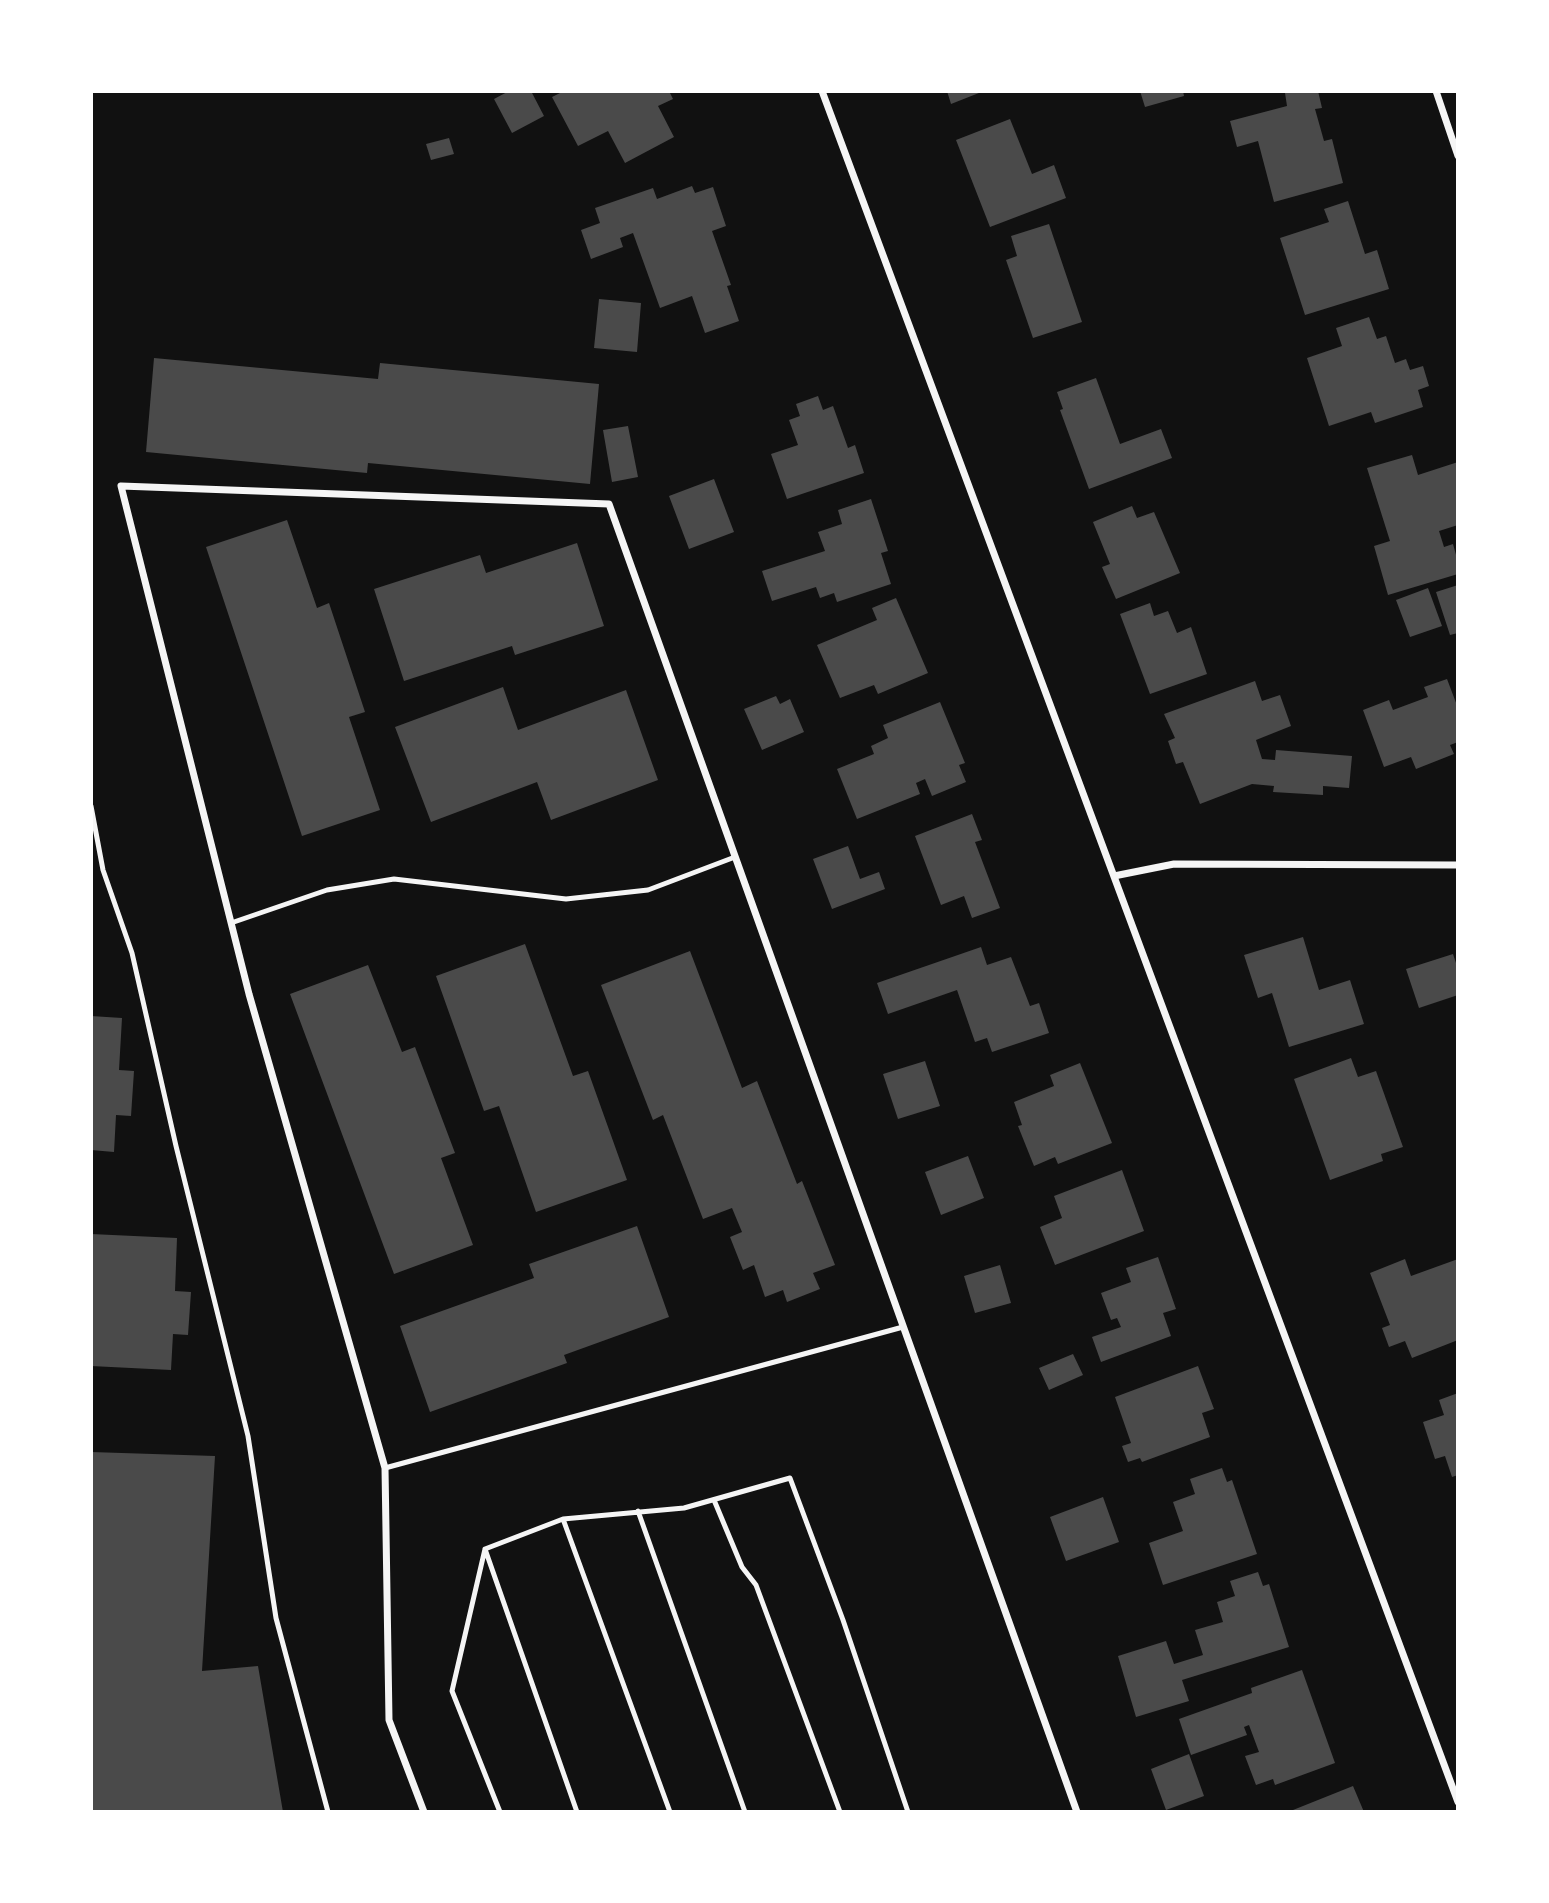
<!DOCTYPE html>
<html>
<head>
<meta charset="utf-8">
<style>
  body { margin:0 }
  #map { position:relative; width:1549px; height:1903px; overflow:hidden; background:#111; font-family:"Golos Text",sans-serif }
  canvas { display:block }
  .frame { position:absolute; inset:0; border:93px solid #fff; pointer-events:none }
</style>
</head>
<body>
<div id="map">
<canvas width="1549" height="1903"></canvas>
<div class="frame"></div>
</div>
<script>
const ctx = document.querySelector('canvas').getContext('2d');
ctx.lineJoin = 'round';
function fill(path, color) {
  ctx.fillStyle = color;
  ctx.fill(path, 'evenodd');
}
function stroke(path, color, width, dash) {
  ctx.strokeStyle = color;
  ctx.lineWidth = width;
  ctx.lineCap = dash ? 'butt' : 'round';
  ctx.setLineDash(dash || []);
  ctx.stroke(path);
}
fill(new Path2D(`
  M509 91H531L544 116 512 133 494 99Z
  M564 91H669L673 99 658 106 674 137 625 163 608 131 578 146 552 97Z
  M947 91H984L951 104Z
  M1140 91H1183L1184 96 1145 107Z
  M1295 91H1318L1322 108 1315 109 1324 141 1332 139 1343 183 1274 202 1258 141 1237 147 1230 121 1287 106 1285 93Z
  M1010 119 1032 174 1054 165 1066 198 990 227 956 140Z
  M449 138 454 154 431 160 426 144Z
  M692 186 695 193 713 187 726 226 712 231 731 285 727 286 739 321 705 333 692 296 660 308 633 233 620 238 623 247 591 259 581 230 600 223 595 208 653 188 657 199Z
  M1348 201 1365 254 1377 250 1389 289 1305 315 1280 238 1329 222 1324 209Z
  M1049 224 1082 322 1033 338 1006 260 1017 256 1011 236Z
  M599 299 641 303 637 352 594 348Z
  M1369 317 1377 339 1386 336 1395 363 1406 359 1410 370 1423 366 1429 386 1418 390 1423 407 1375 423 1371 412 1329 426 1307 358 1342 346 1336 328Z
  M154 358 378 379 380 363 599 384 590 484 368 463 367 473 146 452Z
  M1096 378 1120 444 1161 429 1172 458 1089 489 1060 410 1063 409 1057 392Z
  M818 396 823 410 833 406 848 448 855 445 864 473 787 499 771 454 798 445 789 420 800 416 796 404Z
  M628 426 638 477 612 482 603 430Z
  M1412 455 1418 475 1458 462V525L1439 531 1444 547 1453 544 1458 562V574L1388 595 1374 546 1390 541 1367 468Z
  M714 479 734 532 689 549 669 496Z
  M871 499 888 551 881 553 891 584 837 602 834 593 820 598 816 587 772 601 762 571 825 551 818 532 842 524 838 510Z
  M1132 506 1137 518 1154 512 1180 573 1116 599 1102 567 1110 564 1093 522Z
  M287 520 317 608 329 603 365 712 349 717 380 810 302 836 206 547Z
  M577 543 604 626 515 655 512 646 404 681 374 589 480 555 486 573Z
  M1458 585V633L1450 635 1436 592Z
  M1428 588 1442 626 1410 637 1396 600Z
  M896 598 928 673 878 694 874 685 840 698 817 645 877 620 872 608Z
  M1150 603 1154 616 1168 611 1177 633 1191 627 1207 674 1150 694 1120 614Z
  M1447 679 1458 708V742L1450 745 1454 754 1416 769 1411 757 1384 767 1363 710 1389 700 1393 710 1428 697 1424 687Z
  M1255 681 1262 701 1280 695 1291 726 1256 740 1262 759 1275 760 1276 750 1352 756 1349 788 1323 786V795L1273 792 1274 786 1252 784 1200 804 1183 762 1176 764 1168 741 1175 738 1164 714Z
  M503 687 518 730 626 690 658 780 551 820 537 782 431 822 395 727Z
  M776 696 780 704 790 699 804 732 762 750 744 709Z
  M940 702 965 763 959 765 966 782 932 796 925 779 916 783 920 794 857 819 837 769 874 754 871 746 888 738 883 725Z
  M972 814 982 840 975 842 1000 908 972 918 964 896 941 905 915 836Z
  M848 846 860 879 879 872 885 889 832 909 813 859Z
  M1303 937 1319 990 1350 980 1364 1024 1289 1047 1272 993 1258 998 1244 955Z
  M525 944 573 1076 588 1071 627 1180 536 1212 499 1106 484 1111 436 976Z
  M981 947 987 965 1011 957 1030 1006 1039 1003 1049 1033 992 1052 987 1038 975 1042 957 990 888 1014 877 983Z
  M690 951 742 1088 757 1081 797 1184 802 1181 835 1265 813 1273 820 1289 787 1302 783 1290 765 1297 754 1265 743 1270 730 1237 742 1232 732 1208 703 1219 663 1115 653 1120 601 985Z
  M1453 954 1458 969V995L1419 1008 1406 969Z
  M368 965 402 1052 415 1047 455 1153 441 1158 473 1245 394 1274 290 994Z
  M91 1016 122 1018 119 1070 134 1071 131 1116 116 1115 114 1152 91 1150Z
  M1351 1058 1358 1077 1376 1071 1403 1147 1381 1154 1383 1161 1330 1180 1294 1079Z
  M925 1061 940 1106 898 1119 883 1074Z
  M1080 1063 1112 1143 1058 1164 1055 1157 1034 1166 1018 1126 1022 1125 1014 1102 1054 1086 1050 1075Z
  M968 1156 984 1198 941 1215 925 1172Z
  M1122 1170 1144 1231 1055 1265 1040 1227 1062 1218 1054 1196Z
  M637 1226 669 1317 564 1355 567 1363 430 1412 400 1326 534 1278 529 1264Z
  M91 1234 177 1238 175 1291 191 1292 188 1335 173 1334 171 1370 91 1366Z
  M1158 1257 1176 1309 1163 1313 1171 1336 1101 1362 1092 1337 1121 1327 1117 1318 1111 1320 1101 1293 1131 1282 1126 1268Z
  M1405 1259 1411 1276 1458 1259V1340L1412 1358 1405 1341 1389 1347 1382 1328 1390 1325 1370 1273Z
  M1000 1265 1011 1303 975 1313 964 1276Z
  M1073 1354 1083 1375 1049 1390 1039 1368Z
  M1198 1366 1214 1409 1202 1413 1210 1437 1142 1462 1140 1458 1128 1462 1122 1446 1131 1443 1115 1397Z
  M1458 1393V1475L1452 1477 1445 1456 1435 1459 1423 1422 1444 1415 1439 1400Z
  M91 1452 215 1456 202 1671 258 1666 283 1812H91Z
  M1222 1468 1227 1482 1232 1480 1257 1554 1163 1585 1149 1543 1183 1531 1173 1502 1195 1494 1190 1479Z
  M1103 1497 1119 1542 1066 1561 1050 1517Z
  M1258 1572 1263 1586 1269 1584 1289 1647 1182 1680 1189 1701 1136 1717 1118 1656 1166 1641 1174 1664 1203 1655 1195 1630 1223 1622 1217 1602 1235 1596 1230 1581Z
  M1302 1670 1335 1763 1275 1785 1273 1779 1256 1785 1245 1756 1259 1752 1249 1725 1244 1727 1247 1735 1191 1755 1179 1719 1252 1693 1251 1688Z
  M1189 1754 1204 1796 1166 1810 1151 1769Z
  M1353 1786 1364 1812H1288Z`), '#4a4a4a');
stroke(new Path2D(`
  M91 806 103 870 132 953 176 1146 248 1436 276 1618 328 1812
  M231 923 327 890 394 879 566 899 648 890 735 857
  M385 1468 903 1327
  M714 1500 742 1567 756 1585 840 1812
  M638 1511 745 1812
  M485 1549 577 1812
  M485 1549 452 1691 500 1812
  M485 1549 563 1519
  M670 1812 563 1519 684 1508 790 1478 843 1620 908 1812`), '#f5f5f5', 5);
stroke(new Path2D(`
  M822 91 1458 1802
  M1436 91 1458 156
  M1114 876 1174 864 1458 865
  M424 1812 389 1720 385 1468 249 994 121 486 609 504 1077 1812`), '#f5f5f5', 7);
</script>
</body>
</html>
